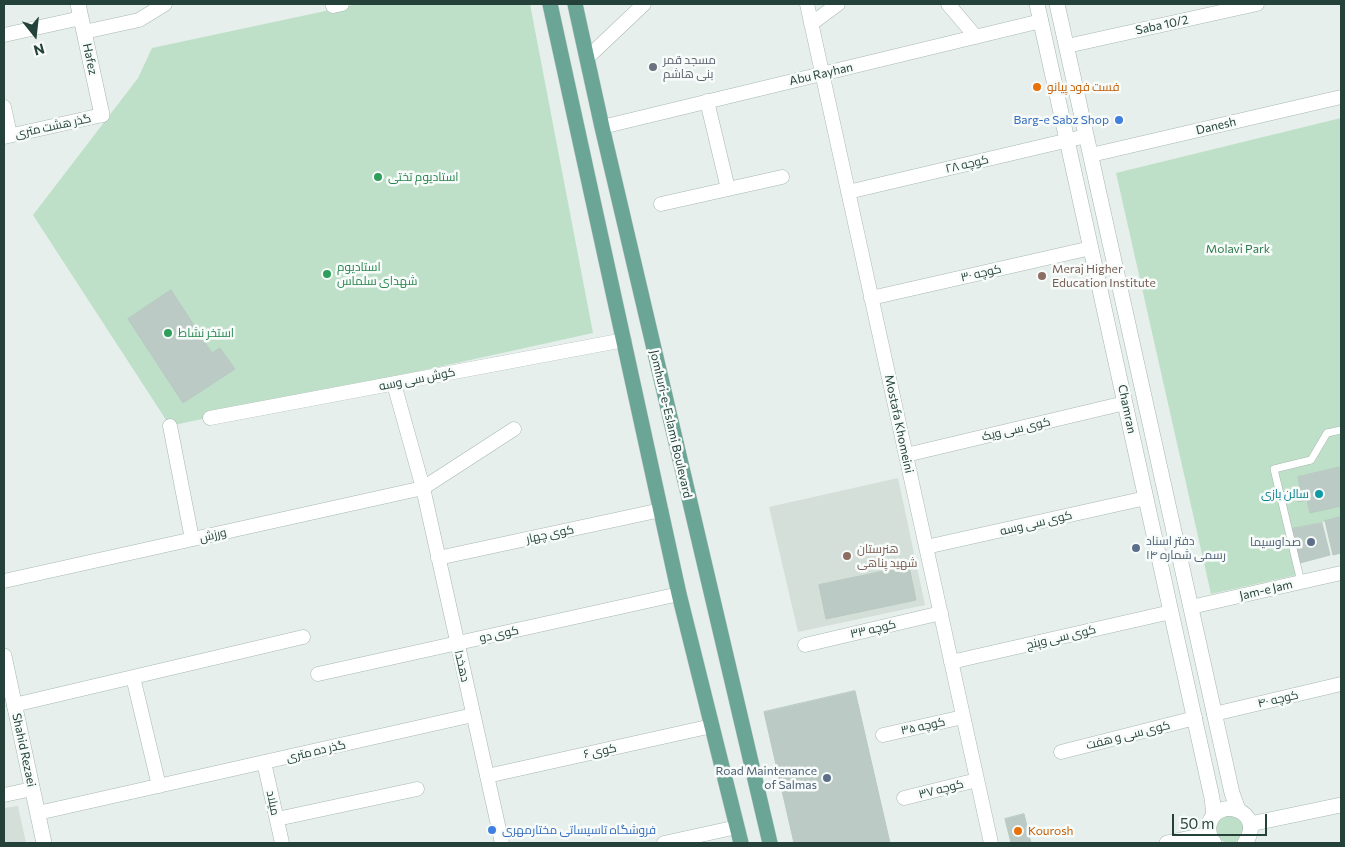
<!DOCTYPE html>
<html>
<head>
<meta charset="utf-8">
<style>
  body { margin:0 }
  #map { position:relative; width:1345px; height:847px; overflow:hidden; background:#e6efeb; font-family:Commissioner,sans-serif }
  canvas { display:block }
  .frame { position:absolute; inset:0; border:5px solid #24423a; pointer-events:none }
  .north { position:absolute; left:10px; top:10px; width:50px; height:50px; -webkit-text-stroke:4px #f7fbf9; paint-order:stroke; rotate:164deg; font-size:14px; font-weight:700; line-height:20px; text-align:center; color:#24423a }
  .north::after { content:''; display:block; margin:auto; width:18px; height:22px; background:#24423a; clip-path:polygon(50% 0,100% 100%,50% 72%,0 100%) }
  .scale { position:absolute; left:1172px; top:814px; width:95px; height:22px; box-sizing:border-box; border:2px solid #24423a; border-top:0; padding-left:6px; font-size:15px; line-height:18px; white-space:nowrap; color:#24423a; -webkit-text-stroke:4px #f7fbf9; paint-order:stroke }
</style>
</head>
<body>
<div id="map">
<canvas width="1345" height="847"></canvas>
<div class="frame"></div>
<div class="north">N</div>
<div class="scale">50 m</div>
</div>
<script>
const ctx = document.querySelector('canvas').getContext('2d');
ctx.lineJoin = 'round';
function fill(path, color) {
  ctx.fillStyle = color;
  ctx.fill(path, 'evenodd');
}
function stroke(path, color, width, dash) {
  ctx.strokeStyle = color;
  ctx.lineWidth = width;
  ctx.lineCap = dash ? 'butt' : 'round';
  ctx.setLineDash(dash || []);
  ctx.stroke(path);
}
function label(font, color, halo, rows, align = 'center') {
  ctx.font = font + ' Commissioner,Cairo,sans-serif';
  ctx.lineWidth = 5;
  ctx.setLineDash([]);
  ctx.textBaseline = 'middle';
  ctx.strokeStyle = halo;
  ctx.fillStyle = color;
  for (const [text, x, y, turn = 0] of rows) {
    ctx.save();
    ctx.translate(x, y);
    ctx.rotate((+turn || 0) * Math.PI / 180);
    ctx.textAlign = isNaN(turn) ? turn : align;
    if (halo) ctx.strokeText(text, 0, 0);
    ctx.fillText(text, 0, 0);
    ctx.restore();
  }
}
fill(new Path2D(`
  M898 478 925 605 798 632 769 507Z
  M18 806 26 843H4V808Z`), '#d4dfda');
fill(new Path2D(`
  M358 4H530L593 333 170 426 33 215 138 78 152 48Z
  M1341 118V518L1290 530 1301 574 1211 594 1116 173Z
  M1216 829a14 14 0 1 1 28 0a14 14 0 1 1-28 0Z`), '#bfe0c8');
const building = new Path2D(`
  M171 290 212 353 220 348 235 369 183 403 128 319Z
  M1341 467V506L1310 513 1307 500 1298 502 1294 488 1300 487 1298 477Z
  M1341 517V553L1333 555 1325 521Z
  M1322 523 1330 555 1300 563 1291 529Z
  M909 566 916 600 826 619 819 585Z
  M855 691 890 843H794L764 712Z
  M1024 814 1031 843H1011L1005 819Z`);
fill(building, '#bbcac4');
stroke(building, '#b8c9c2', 1);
const service = new Path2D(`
  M1301 582 1274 469 1311 460 1327 433 1341 430`);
const minor = new Path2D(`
  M807 4 991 843
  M948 4 976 37
  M333 6 342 4
  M811 24 838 4
  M84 32 139 20 165 4
  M4 35 81 18
  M1067 46 1257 4
  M587 58 644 4
  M707 101 728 189
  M4 107 10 135
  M602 127 1041 21
  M4 137 102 115
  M1091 155 1341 97
  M848 192 1086 136
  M661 204 782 177
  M871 298 1091 248
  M394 384 423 488 514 429
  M210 418 624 340
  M170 426 192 539
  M906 455 1125 403
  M926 547 1146 498
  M438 558 661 510
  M4 581 423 488 502 843
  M1191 607 1341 573
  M805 645 941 613
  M951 662 1171 612
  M318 674 679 594
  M133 677 159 786
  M14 705 303 637
  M1214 714 1341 684
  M883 735 963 717
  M1061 752 1195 718
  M264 762 282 843
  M487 776 712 726
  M4 795 32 789
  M904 798 977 780
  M38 813 473 715
  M277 819 417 789
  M664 843 737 827`);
const tertiary = new Path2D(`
  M78 4 102 115
  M1037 4 1212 798 1214 815
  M1057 4 1232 793 1238 810
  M4 656 44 843
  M1250 824 1341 805
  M1167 843 1209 834
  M1214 843C1210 838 1208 832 1209 825 1216 794 1267 811 1245 843`);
const primary = new Path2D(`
  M550 4 679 594 741 843
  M575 4 602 127 770 843`);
stroke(service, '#a8b8b2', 8);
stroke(minor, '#a8b8b2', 15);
stroke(tertiary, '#a8b8b2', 16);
stroke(primary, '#c2cac8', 16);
stroke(service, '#fff', 7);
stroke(minor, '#fff', 14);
stroke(tertiary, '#fff', 15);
stroke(primary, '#6aa596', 15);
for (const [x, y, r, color] of [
  [653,67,5,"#6b7280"],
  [1037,87,5,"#e8710a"],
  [1119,120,5,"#3f7fe0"],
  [378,177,5,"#2e9e5b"],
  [327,274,5,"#2e9e5b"],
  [1042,276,5,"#8d6e63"],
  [168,333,5,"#2e9e5b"],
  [1319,494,5,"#0f9aa8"],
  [1311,542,5,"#5c6f8a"],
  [1136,548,5,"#5c6f8a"],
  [847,556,5,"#8d6e63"],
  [827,778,5,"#5c6f8a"],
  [492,830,5,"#3f7fe0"],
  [1018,831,5,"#e8710a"]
]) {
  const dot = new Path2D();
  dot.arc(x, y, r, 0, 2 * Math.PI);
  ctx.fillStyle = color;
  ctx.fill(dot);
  stroke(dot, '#f7fbf9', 2);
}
label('12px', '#24423a', '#f7fbf9', [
  ["Saba 10/2",1162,25,-12],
  ["Hafez",90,59,78],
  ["Abu Rayhan",821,74,-13],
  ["گذر هشت متری",53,126,-12],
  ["Danesh",1216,126,-13],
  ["کوچه ۲۸",967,164,-13],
  ["کوچه ۳۰",981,273,-13],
  ["کوش سی وسه",417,379,-11],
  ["Chamran",1127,409,78],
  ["Jomhuri-e-Eslami Boulevard",671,424,77],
  ["Mostafa Khomeini",899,424,78],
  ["کوی سی ویک",1016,429,-13],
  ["کوی سی وسه",1036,523,-13],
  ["کوی چهار",550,534,-12],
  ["ورزش",213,535,-13],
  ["Jam-e Jam",1266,590,-13],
  ["کوچه ۳۳",873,629,-13],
  ["کوی دو",499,634,-12],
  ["کوی سی وپنج",1061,637,-13],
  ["دهخدا",462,666,77],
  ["کوچه ۴۰",1278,699,-13],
  ["کوچه ۳۵",923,726,-12],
  ["کوی سی و هفت",1128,735,-14],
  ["Shahid Rezaei",24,750,78],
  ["گذر ده متری",316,751,-13],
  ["کوی ۶",600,751,-12],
  ["کوچه ۳۷",941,789,-14],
  ["میلاد",273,803,78]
]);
label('12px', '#5b616d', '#f7fbf9', [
  ["مسجد قمر",663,60],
  ["بنی هاشم",663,74]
], 'left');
label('12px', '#c56008', '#f7fbf9', [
  ["فست فود پیانو",1047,87],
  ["Kourosh",1028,831]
], 'left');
label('12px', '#366cbe', '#f7fbf9', [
  ["Barg-e Sabz Shop",1109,120],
  ["فروشگاه تاسیساتی مختارمهری",502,830,"left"]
], 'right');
label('12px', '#27864d', '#f7fbf9', [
  ["استادیوم تختی",388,177],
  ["استادیوم",337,267],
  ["شهدای سلماس",337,281],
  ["استخر نشاط",178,333]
], 'left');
label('12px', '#2d7a4b', '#f7fbf9', [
  ["Molavi Park",1238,249]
]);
label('12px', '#785e54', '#f7fbf9', [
  ["Meraj Higher",1052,269],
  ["Education Institute",1052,283],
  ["هنرستان",857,549],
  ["شهید پناهی",857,563]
], 'left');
label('12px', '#0d838f', '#f7fbf9', [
  ["سالن بازی",1309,494]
], 'right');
label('12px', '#4e5e75', '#f7fbf9', [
  ["دفتر اسناد",1146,541,"left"],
  ["رسمی شماره ۱۴",1146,555,"left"],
  ["صداوسیما",1301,542],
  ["Road Maintenance",817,771],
  ["of Salmas",817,785]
], 'right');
</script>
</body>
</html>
